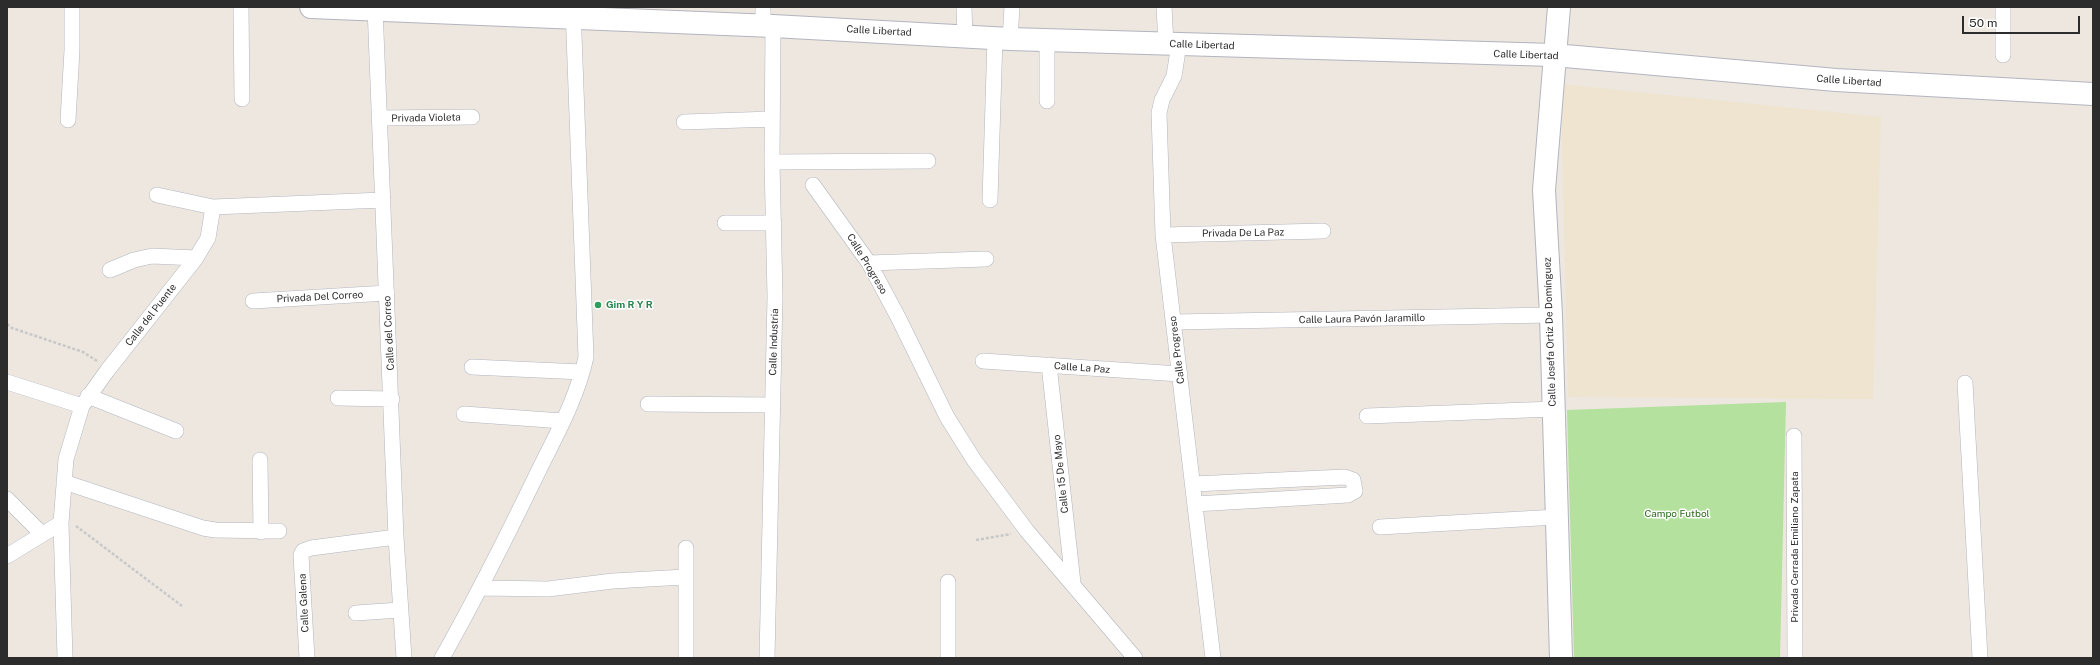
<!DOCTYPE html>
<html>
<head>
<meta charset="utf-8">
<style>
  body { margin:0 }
  #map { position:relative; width:2100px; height:665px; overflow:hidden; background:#ede7df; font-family:"Public Sans",sans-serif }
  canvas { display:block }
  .frame { position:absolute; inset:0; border:8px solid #2c2c2c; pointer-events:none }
  .scale { position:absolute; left:1962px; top:16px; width:118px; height:18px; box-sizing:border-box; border:2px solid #2c2c2c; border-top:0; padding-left:5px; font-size:12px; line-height:14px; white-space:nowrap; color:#2c2c2c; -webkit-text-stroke:3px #fff; paint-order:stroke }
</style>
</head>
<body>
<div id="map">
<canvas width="2100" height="665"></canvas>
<div class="frame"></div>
<div class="scale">50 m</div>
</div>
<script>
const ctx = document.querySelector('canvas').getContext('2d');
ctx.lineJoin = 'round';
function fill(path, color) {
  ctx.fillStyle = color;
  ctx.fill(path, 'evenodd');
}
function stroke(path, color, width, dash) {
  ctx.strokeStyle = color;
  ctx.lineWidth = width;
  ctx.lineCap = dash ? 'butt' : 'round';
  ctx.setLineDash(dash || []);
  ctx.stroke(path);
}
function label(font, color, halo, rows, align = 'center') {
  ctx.font = font + ' "Public Sans",sans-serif';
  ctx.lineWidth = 3;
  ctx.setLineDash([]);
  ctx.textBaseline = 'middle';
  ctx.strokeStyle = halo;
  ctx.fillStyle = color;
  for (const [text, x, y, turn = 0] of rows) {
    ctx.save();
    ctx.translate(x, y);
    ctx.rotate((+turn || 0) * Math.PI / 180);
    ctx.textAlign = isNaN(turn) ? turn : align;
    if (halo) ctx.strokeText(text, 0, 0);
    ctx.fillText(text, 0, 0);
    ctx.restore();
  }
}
fill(new Path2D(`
  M1561 84 1881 117 1873 399 1568 397Z`), '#eee4cf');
fill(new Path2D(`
  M1786 402 1780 658H1574L1567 410Z`), '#b4e19d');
const street = new Path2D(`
  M241 7 242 99
  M375 7 396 537 404 658
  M964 7 965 36
  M1164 7 1166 44
  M763 26V7
  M1010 39 1012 7
  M1047 40V101
  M1179 44 1174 76 1162 100 1159 113 1163 235 1213 658
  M2003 55V7
  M379 118 472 117
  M68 120 72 50V7
  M684 122 772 119
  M772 162 928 161
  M813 185 869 263 898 317 947 417 974 460 1027 531 1135 658
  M157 195 213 207 383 200
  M990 200 995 37
  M725 223H774
  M1163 235 1323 231
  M869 263 986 259
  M110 270 134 260 152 256 196 258
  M253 301 387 293
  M1174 322 1551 315
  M983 361 1180 374
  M1049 365 1073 583
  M472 367 582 372
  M7 382 82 406
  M1965 383 1980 658
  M88 396 176 431
  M338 398 392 399
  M648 404 772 405
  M464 414 563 421
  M1367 416 1554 409
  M1794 436 1795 658
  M260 460 261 532
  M64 482 203 528 215 530 279 531
  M1193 484 1345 477 1353 480 1355 491 1348 495 1195 504
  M7 499 42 534
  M61 523 65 658
  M1380 527 1557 517
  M7 556 61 523 66 459 82 406 107 371 196 258 208 238 213 207
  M948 582V658
  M482 588 548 589 613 581 685 577
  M356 613 400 610
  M307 658 301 555 303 551 311 548 396 537
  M442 658C476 598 507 536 537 474 555 437 577 399 586 357L573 8
  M686 658V548
  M767 658 775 297 772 162 773 26`);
const secondary = new Path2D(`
  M311 7 773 26 1010 39 1554 55 1836 80 2093 94
  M1559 7 1544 190 1551 315 1561 658`);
stroke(street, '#b2b5bf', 16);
stroke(secondary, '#b2b5bf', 24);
stroke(new Path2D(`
  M7 324 12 328 83 352 97 361
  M76 526 182 606
  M976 540 1011 534`), '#c8c8c8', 2.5, [3, 2]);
stroke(street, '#fff', 15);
stroke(secondary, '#fff', 22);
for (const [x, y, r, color] of [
  [598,305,4,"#2e9e5b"]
]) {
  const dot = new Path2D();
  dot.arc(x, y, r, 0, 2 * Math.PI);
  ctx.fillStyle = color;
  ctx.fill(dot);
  stroke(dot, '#fff', 1.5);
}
label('10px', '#2c2c2c', '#fff', [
  ["Calle Libertad",879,31,3],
  ["Calle Libertad",1202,45,2],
  ["Calle Libertad",1526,55,2],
  ["Calle Libertad",1849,81,4],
  ["Privada Violeta",426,118,-1],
  ["Privada De La Paz",1243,233,-1],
  ["Calle Progreso",867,264,59],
  ["Privada Del Correo",320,297,-3],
  ["Calle del Puente",151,315,-52],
  ["Calle Laura Pavón Jaramillo",1362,319,-1],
  ["Calle Josefa Ortiz De Domínguez",1550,332,-92],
  ["Calle del Correo",389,333,-93],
  ["Calle Industria",774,342,-88],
  ["Calle Progreso",1177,350,-97],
  ["Calle La Paz",1082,368,4],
  ["Calle 15 De Mayo",1061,474,-96],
  ["Privada Cerrada Emiliano Zapata",1795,547,-90],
  ["Calle Galena",304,603,-93]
]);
label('bold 10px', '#27864d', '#fff', [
  ["Gim R Y R",606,305]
], 'left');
label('10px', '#2c681d', '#fff', [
  ["Campo Futbol",1677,514]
]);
</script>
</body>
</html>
